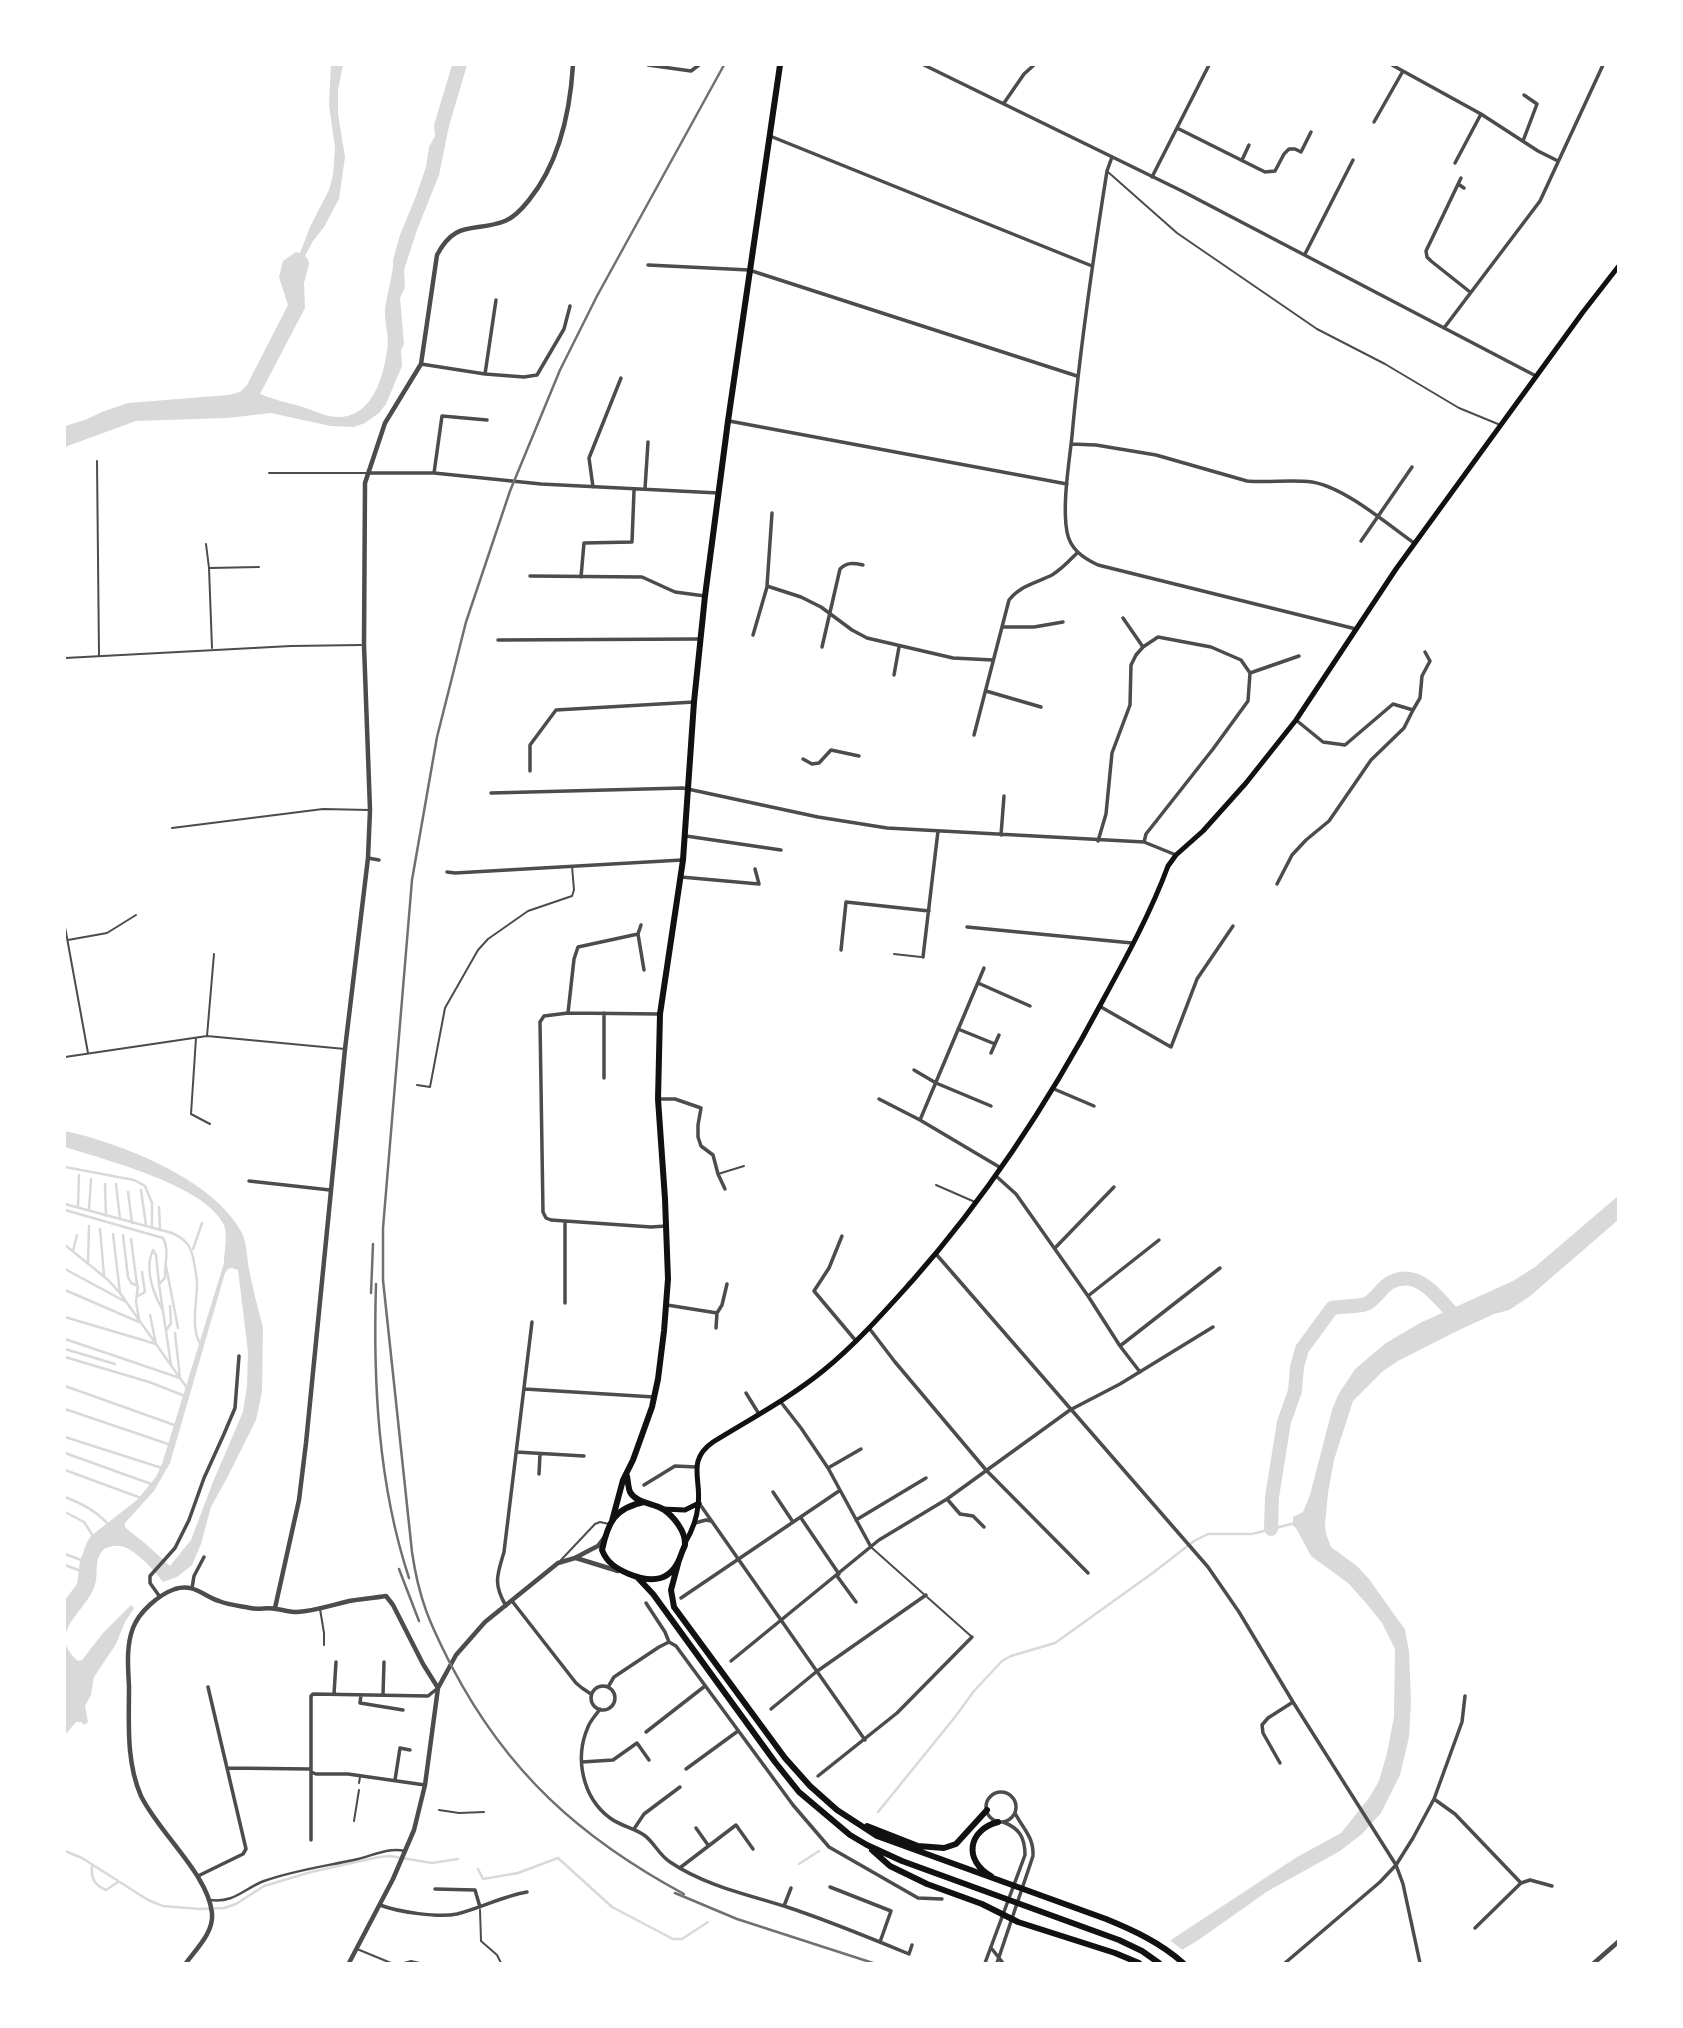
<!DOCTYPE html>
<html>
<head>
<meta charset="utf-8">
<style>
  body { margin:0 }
  #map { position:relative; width:1683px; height:2028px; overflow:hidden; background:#fff; font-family:Figtree,sans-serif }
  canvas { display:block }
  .frame { position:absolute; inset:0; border:66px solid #fff; pointer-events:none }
</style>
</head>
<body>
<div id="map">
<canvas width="1683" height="2028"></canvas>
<div class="frame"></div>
</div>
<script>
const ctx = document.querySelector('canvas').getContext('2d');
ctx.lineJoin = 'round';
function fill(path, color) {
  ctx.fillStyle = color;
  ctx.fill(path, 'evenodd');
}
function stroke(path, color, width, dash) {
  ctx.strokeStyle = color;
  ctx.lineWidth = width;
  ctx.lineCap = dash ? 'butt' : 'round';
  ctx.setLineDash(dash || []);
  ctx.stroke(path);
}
fill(new Path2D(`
  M331 65H343L338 90V114L345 157 339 199 324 227 313 241 305 256 308 259 309 264 304 283 305 308 260 394C274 400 290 403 306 408 317 412 329 418 342 417 373 414 383 377 387 351 390 337 384 323 385 309 387 295 391 280 393 267V260L400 235 416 196 426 167 429 147 435 136 434 125 452 65H467L449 126 439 175 417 230 404 270 405 287 400 298 404 344 401 350 402 366 386 404 379 413 365 423 354 427 330 426 271 413 227 418 136 421 65 447V426L85 420 102 412 128 403 228 395 240 392 247 385 288 305 279 277 283 261 296 252 300 253 310 227 329 190 333 175 335 147 329 105Z
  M65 1131C120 1143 214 1179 242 1233 246 1241 247 1254 248 1264 252 1285 257 1306 263 1327L262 1392 256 1420 228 1476 211 1507 201 1544 192 1565 177 1577 163 1582C155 1571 133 1547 120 1546 114 1545 109 1547 104 1549 93 1560 99 1572 95 1585 86 1613 45 1632 78 1661L82 1660 103 1633 131 1605 134 1608 125 1622 116 1644 94 1677 91 1695 85 1706 88 1722 84 1725 81 1722H76L65 1735V1600L77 1584 80 1561 87 1542 92 1535 137 1500 156 1477 162 1464 224 1263C224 1252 228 1235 224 1225 205 1185 105 1160 65 1147ZM232 1268 238 1270 248 1352 247 1386 243 1412 213 1482 191 1540 170 1566 147 1545 127 1529 125 1527V1523L154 1491 170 1463 225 1273 228 1269Z
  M1618 1196V1220L1529 1297 1509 1310 1494 1314 1459 1330 1398 1361 1383 1371 1353 1401 1334 1460 1328 1493 1325 1525 1326 1534 1331 1547 1357 1566 1369 1579 1398 1620 1405 1629 1409 1652 1411 1702 1409 1737 1400 1775 1381 1813 1362 1834 1340 1851 1268 1891 1197 1941 1160 1963H1136L1297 1857 1341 1833 1369 1798 1379 1781 1387 1753 1394 1717 1395 1649 1382 1623 1366 1603 1348 1583 1311 1556 1296 1528 1293 1526V1517L1303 1512 1310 1495 1332 1410 1338 1395 1355 1369 1386 1343 1420 1323 1513 1281 1535 1267Z`), '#d9d9d9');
fill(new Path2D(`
  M1167 1938 1185 1952 1167 1963H1132L1134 1960Z`), '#fff');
stroke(new Path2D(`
  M65 1167 134 1180 145 1186 152 1203V1228
  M105 1184 106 1216
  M116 1184 120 1219
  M141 1190 146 1225
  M128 1192 132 1223
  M65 1204 172 1233C187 1240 191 1246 194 1262 195 1270 197 1276 197 1284 197 1302 190 1329 201 1345
  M78 1206 79 1175
  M159 1207 160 1230
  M65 1210 163 1238C170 1250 164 1264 165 1278L159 1284 171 1365
  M89 1210 91 1179
  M100 1229 104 1276
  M113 1234 120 1293
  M123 1235 128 1277 131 1283 138 1286 136 1302 139 1319
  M131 1239 137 1285
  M65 1245 107 1279 120 1293 187 1388
  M193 1249 202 1223
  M73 1251 77 1235
  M88 1262 89 1226
  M166 1266 178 1328
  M65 1269 126 1302
  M159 1284 156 1255 153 1250C144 1269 153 1292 162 1309
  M65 1290 139 1322
  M138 1296 145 1292 142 1272
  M65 1317 156 1344 150 1315
  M166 1331 171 1323 170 1306
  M65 1339 180 1378 175 1333
  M65 1349 115 1364
  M65 1357 149 1382 185 1396
  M65 1386 177 1426
  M65 1409 171 1445
  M65 1437 162 1468
  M65 1453 154 1485
  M65 1470 141 1498
  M65 1497C81 1503 95 1510 107 1523
  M65 1512 84 1522 93 1536
  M65 1554 81 1560
  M65 1565 81 1571
  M878 1812 955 1717 974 1691 1002 1661 1011 1656 1055 1643 1154 1572 1194 1541 1208 1534H1252L1295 1523
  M65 1851 82 1858 148 1900 163 1906 200 1909 224 1908 236 1904 264 1886 311 1872 379 1857 390 1856 432 1863 458 1859
  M799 1864 819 1851
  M92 1866C91 1878 94 1885 106 1890L118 1882
  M478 1869 483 1879 518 1873 558 1858 612 1907 673 1939H682L708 1922`), '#d9d9d9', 2.5);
stroke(new Path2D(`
  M1271 1529 1272 1497 1284 1422 1295 1391 1297 1367 1302 1349 1332 1308C1343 1306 1356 1307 1366 1304 1376 1300 1381 1287 1391 1282 1419 1268 1439 1299 1455 1316`), '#d9d9d9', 14);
stroke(new Path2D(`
  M1108 172 1177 233 1317 329 1385 364 1459 408 1498 424
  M97 461 99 655
  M269 473H366
  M206 544 209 568 212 648
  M210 568 259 567
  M65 658 291 646 361 645
  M172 828 323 809 369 810
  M65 927 88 1053
  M68 940 107 933 136 915
  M894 954 921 957
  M207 1036 214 954
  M196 1038 191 1114 210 1124
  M65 1057 207 1036 345 1049
  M417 1085 430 1087 445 1008 478 950 488 939 528 911 572 896 574 890 572 866
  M718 1174 744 1166
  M936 1185 975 1202
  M872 1548 972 1637
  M561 1560 595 1524 600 1522 609 1524
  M320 1609 324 1633V1645
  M359 1783 360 1777
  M439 1810 459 1813 484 1812
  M354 1821 359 1790
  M480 1910 481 1941 497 1955 501 1963
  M357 1949 391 1963
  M404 1963 411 1961 420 1963`), '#4c4c4c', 2);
stroke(new Path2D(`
  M210 1900C235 1903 243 1889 264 1881 295 1870 327 1866 358 1859 374 1855 389 1847 405 1851`), '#4c4c4c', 2.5);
stroke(new Path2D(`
  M648 65 691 71 699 65
  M924 65 1182 191 1536 376
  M1392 65 1481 114 1538 151 1558 161
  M1004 103 1024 74 1034 65
  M1374 122 1403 71
  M1177 128 1265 172 1275 171 1284 154 1289 149H1295L1301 152 1311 132
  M770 136 1092 266
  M1523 141 1537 104 1524 95
  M1112 157 1107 171C1093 259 1080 347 1072 436 1069 464 1062 505 1067 532 1070 549 1083 558 1098 565L1356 629
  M1242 160 1249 145
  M1455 163 1481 114
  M1152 177 1209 65
  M1461 178 1426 251 1427 257 1431 261 1470 292
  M1458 184 1464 188
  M1305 254 1353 160
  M648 265 749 270 1077 376
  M1444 328 1540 201 1603 65
  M421 364 485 374 496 300
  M485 374 524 377 537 375 564 329 570 306
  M729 421 1067 484
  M1071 444 1096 445 1156 455 1247 481C1269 483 1291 479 1312 482 1344 487 1387 524 1414 543
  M368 473H434L541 484 718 493
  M434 473 442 416 487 420
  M593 487 589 458 621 378
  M645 489 648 442
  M772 513 767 586 801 597 821 607 852 630 867 638 953 658 993 660
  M1361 541 1412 467
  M530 576 642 577 675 592 705 596
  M581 577 584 543 632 542 634 491
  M1003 627H1034L1063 622
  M753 635 767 587
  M498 640 700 639
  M822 647 840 569C847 562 853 563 863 565
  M1143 647 1158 637 1211 647 1241 660 1250 673 1248 701 1213 749 1146 834 1144 842
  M1250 673 1299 656
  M894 675 899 647
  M986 691 1041 707
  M1413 710 1420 698 1422 676 1430 661 1425 652
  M974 735 1009 600C1021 585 1036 583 1052 575 1062 569 1070 560 1078 552
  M803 759 812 764 819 763 831 750 859 756
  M530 771V745L556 710 694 702
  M491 793 683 788 818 817 887 828 1144 842 1176 855
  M1001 835 1004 796
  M686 836 781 850
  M1098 841 1106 814 1112 753 1130 705 1131 665 1136 655 1143 647 1123 618
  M368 858 379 860
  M447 872 455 873 682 860
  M681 877 759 884 755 869
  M1277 884 1292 855 1306 840 1329 821 1371 760 1404 728 1413 710 1393 704 1345 745 1323 742 1296 720
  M967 927 1132 943
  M638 934 644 970
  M841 950 846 902 929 911
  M923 957 938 831
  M978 983 1030 1006
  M1101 1007 1171 1047 1197 979 1233 926
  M568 1013 574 959 578 947 638 934 641 925
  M660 1014 568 1013 544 1016 540 1022 543 1212 546 1218 551 1220 651 1227 666 1226
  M958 1029 995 1044
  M991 1053 999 1035
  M914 1070 936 1083 991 1106
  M604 1078V1013
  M1054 1089 1094 1106
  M658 1099H675L701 1108 698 1125V1137L701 1146 713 1155 718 1174 725 1189
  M879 1099 920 1120 1001 1168
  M920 1120 984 968
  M996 1176 1016 1194 1088 1296 1120 1346 1140 1372
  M249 1181 330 1190
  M565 1221V1303
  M842 1236 829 1268 814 1291 856 1341
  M1055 1248 1114 1187
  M936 1254 1208 1567 1239 1612 1293 1702 1396 1865 1403 1884 1420 1963
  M1088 1296 1159 1240
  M667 1305 717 1313 722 1305 727 1284
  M716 1328 717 1313
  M869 1328 895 1362 986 1470 1088 1573
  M1120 1346 1220 1268
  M525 1389 654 1397
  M746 1393 759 1414
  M780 1401 801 1428 828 1468 871 1547
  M516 1452 584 1456
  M828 1468 861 1449
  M539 1474 540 1454
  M644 1485 675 1466 696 1467
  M773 1492 793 1522
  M947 1499 960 1514 973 1516 984 1527
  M699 1503 865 1740
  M801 1518 839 1574
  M856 1520 926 1478
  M695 1523 706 1520 711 1521
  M837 1576 856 1602
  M192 1588 194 1576 204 1557
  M160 1597 150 1583V1576L175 1548 189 1520 204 1478 224 1434 235 1408 239 1356
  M681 1598 839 1491
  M512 1601 576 1683 582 1688 591 1694
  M646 1603 665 1632 669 1642 676 1646 793 1805 829 1847 918 1898 942 1899
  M506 1606C493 1584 497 1575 504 1552L532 1322
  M731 1661 879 1540 947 1499 1070 1410 1120 1384 1213 1327
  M591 1698a12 12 0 1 1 24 0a12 12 0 1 1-24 0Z
  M608 1687 614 1677 659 1647 669 1642
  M334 1694 336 1662
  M361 1695 360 1703 403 1710
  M383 1695 384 1662
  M600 1709C596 1715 590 1721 588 1727 574 1759 583 1798 610 1818 621 1826 633 1828 644 1835 654 1842 659 1855 670 1862 704 1885 745 1894 784 1906 827 1920 868 1937 909 1954L912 1945
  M771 1709 816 1672 926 1595
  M646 1732 705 1686
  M582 1762 613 1760 637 1743 649 1760
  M1280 1763 1263 1733 1262 1725 1268 1718 1293 1702
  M228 1768 309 1769
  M686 1769 738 1731
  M311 1772 316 1774H348L425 1785
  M818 1776 897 1713 972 1637
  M395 1780 400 1748 410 1750
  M986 1807a15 15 0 1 1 30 0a15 15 0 1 1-30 0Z
  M1434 1799 1455 1814 1521 1883 1475 1928
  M696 1828 708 1845
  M634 1829 644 1814 680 1787
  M311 1840V1696L313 1694 428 1696 438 1688
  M681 1867 736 1825 753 1849
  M198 1876 243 1854 246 1849 208 1687
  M1521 1883 1530 1880 1552 1886
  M830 1887 891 1911 880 1942
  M435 1889 475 1890 480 1907
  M380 1905C398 1912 439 1918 457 1914 481 1908 503 1896 527 1892
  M784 1906 791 1888
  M992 1949 1003 1963
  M985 1963 1025 1855C1025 1837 1019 1828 1003 1822
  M997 1963 1033 1856C1034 1837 1023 1829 1015 1813
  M1285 1963 1380 1882 1396 1865 1413 1838 1434 1799 1462 1722 1465 1696`), '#4c4c4c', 3.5);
stroke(new Path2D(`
  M576 1558 618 1571
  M275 1608 299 1500 306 1443 345 1049 368 858 370 810 364 645 365 483 385 423 421 364 437 255C456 219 474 233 505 221 515 217 522 209 529 200 559 163 570 112 573 65
  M186 1963C197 1948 214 1932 212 1913 208 1874 159 1833 141 1796 126 1762 129 1723 129 1686 128 1667 126 1646 133 1628 139 1612 158 1595 175 1589 194 1583 203 1596 219 1601 229 1605 240 1606 250 1608 259 1610 268 1607 276 1609 284 1610 290 1612 297 1612 315 1611 332 1605 349 1601 361 1599 374 1598 386 1596L393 1605 423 1664 438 1688
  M349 1963 393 1879 414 1830 425 1785 438 1688 456 1655 485 1622 558 1563 575 1558 590 1550 598 1546 604 1538
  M1594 1963 1618 1942`), '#4c4c4c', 4.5);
stroke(new Path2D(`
  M662 1509 685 1510 699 1503
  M685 1543C692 1531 697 1519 698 1505 702 1480 686 1461 713 1442 750 1419 790 1398 824 1370 857 1343 885 1311 913 1280 989 1194 1050 1100 1103 1000 1127 956 1151 912 1168 866L1176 855 1203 831 1246 783 1296 720 1396 569 1583 312 1618 267`), '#111', 5);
stroke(new Path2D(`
  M627 1476C628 1481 628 1487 630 1492 636 1503 653 1503 663 1509 673 1516 686 1531 685 1545 684 1548 682 1551 681 1555 672 1581 653 1584 629 1574 617 1569 607 1563 602 1550 608 1522 615 1508 644 1502
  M612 1521 623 1480 633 1460 652 1407 658 1379 664 1331 668 1279 665 1199 658 1099 660 1014 683 860 694 702 705 596 728 421 780 65
  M679 1560 671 1590 674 1607 785 1758 810 1786 837 1810 877 1836 1106 1919C1133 1930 1161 1943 1183 1963
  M638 1578 653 1594 775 1762 799 1792 850 1835 867 1845 902 1861 1119 1940 1142 1951 1159 1963
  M867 1826 918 1846 944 1848 956 1844 987 1810
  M872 1850 890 1866 927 1884 982 1904 1018 1922 1115 1953 1139 1963
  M991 1876C963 1860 968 1830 998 1822`), '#111', 6);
stroke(new Path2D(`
  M376 1284C373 1382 378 1484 409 1578
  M371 1293 373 1244
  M399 1569 419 1621
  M675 1893 737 1919 873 1963
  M684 1894C580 1838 507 1772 452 1667 430 1624 419 1600 412 1552L383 1280V1228L412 880 437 737 466 622 510 491 560 370 597 296 724 65`), '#707070', 2.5);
</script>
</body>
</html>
